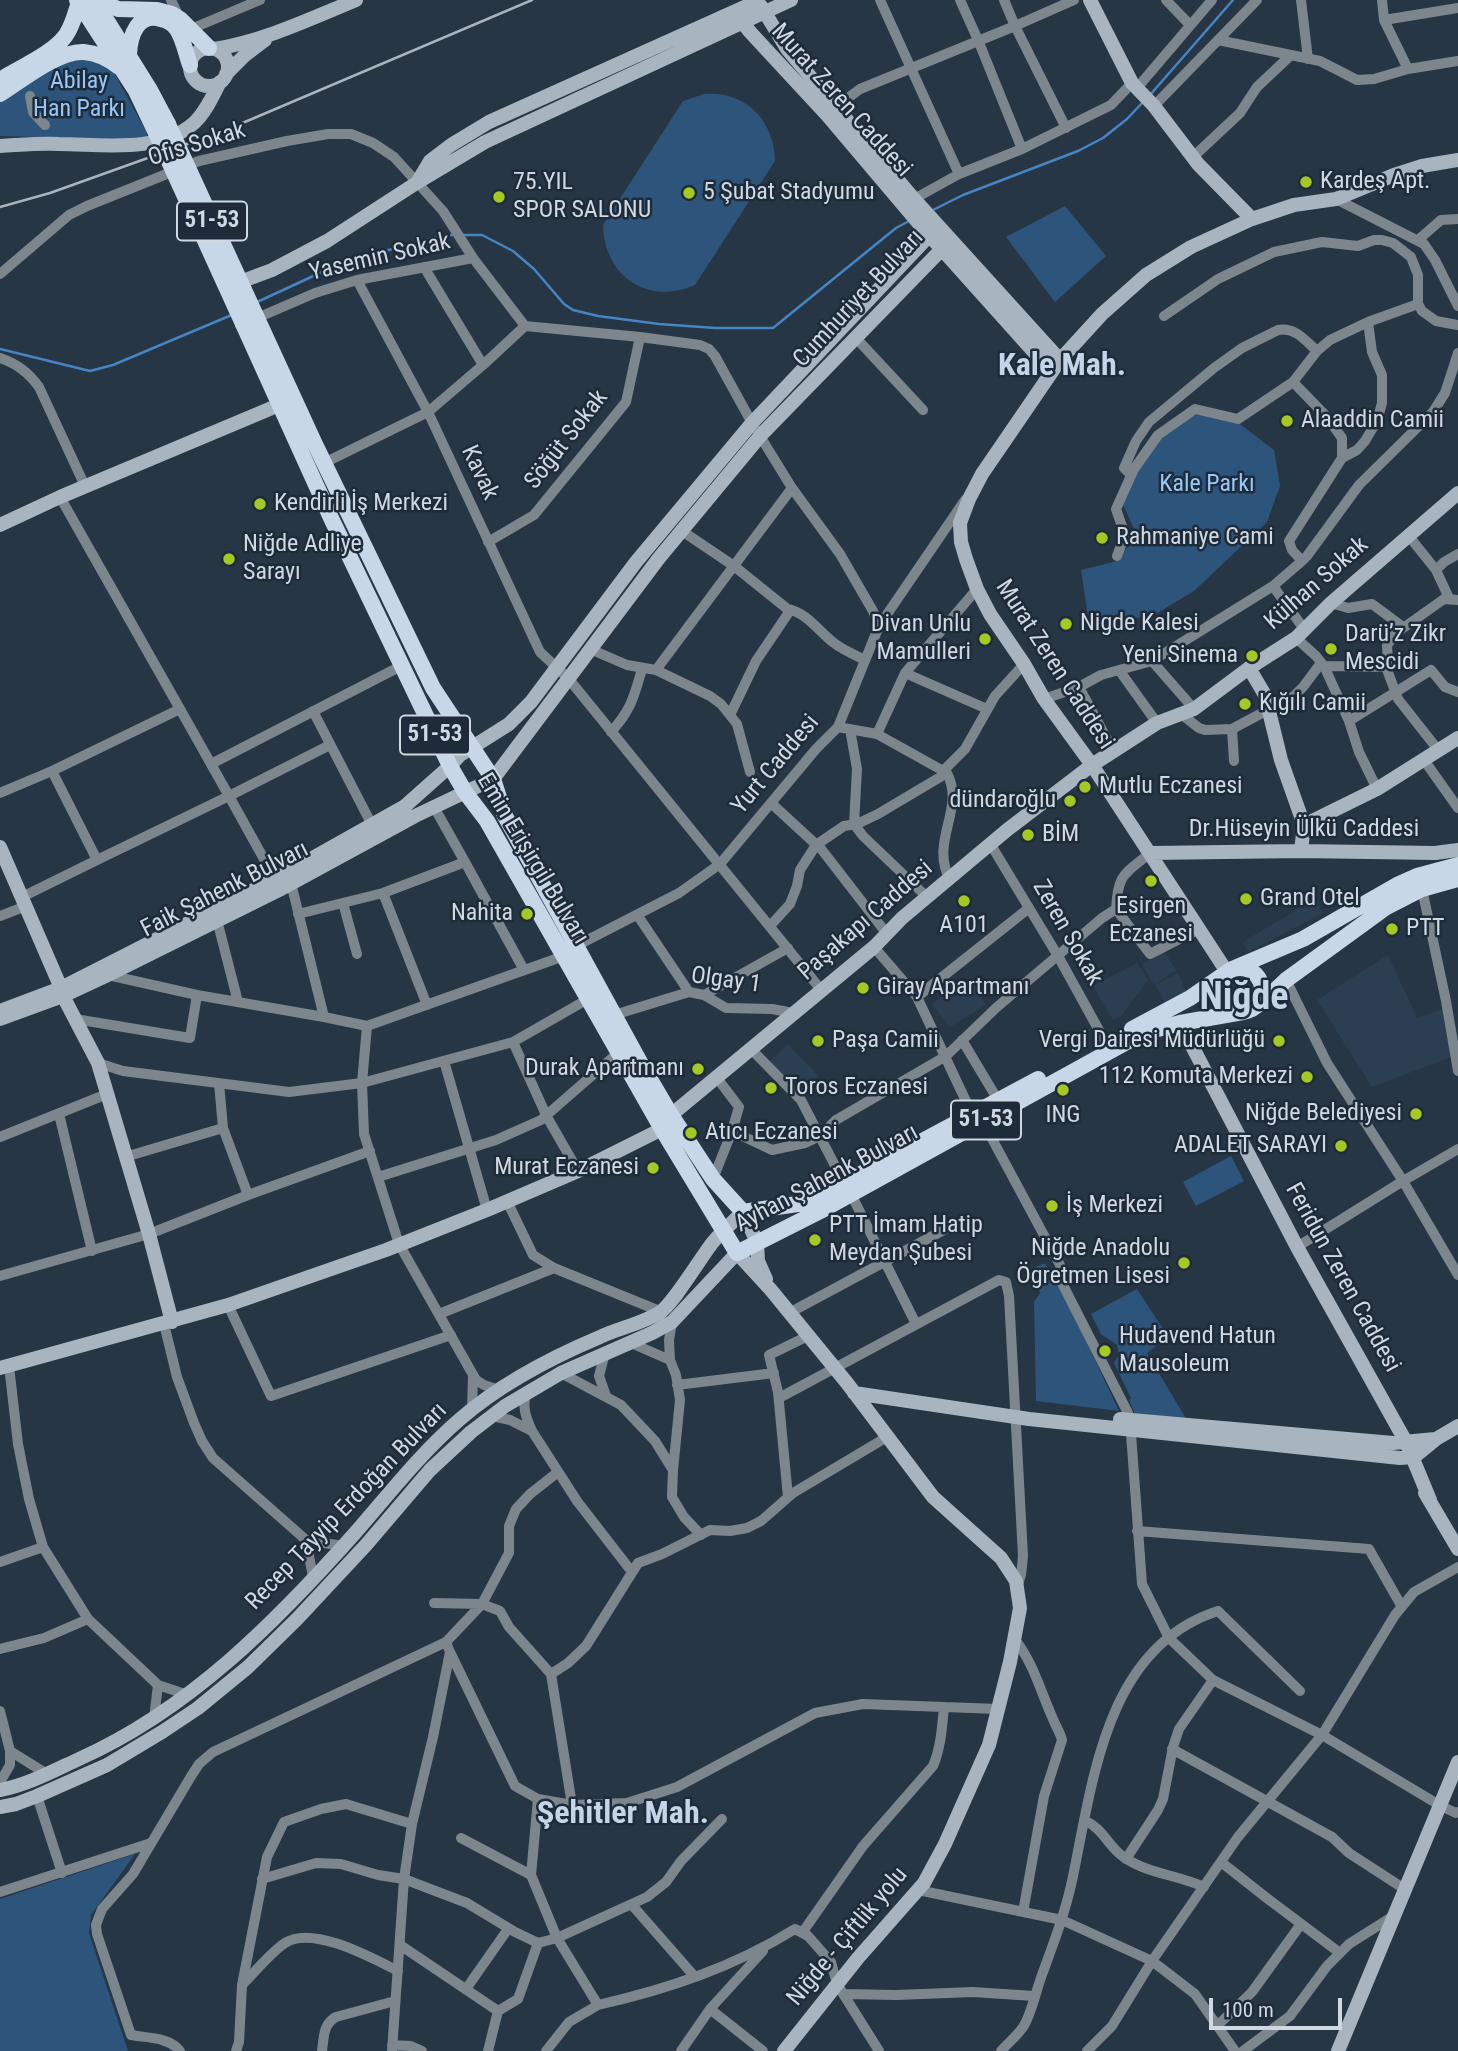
<!DOCTYPE html>
<html>
<head>
<meta charset="utf-8">
<style>
  body { margin:0 }
  #map { position:relative; width:1458px; height:2051px; overflow:hidden; background:#273644; font-family:"Roboto Condensed",sans-serif }
  canvas { display:block }
  .scale { position:absolute; left:1209px; top:1998px; width:133px; height:32px; box-sizing:border-box; border:4px solid #d0d8e2; border-top:0; padding-left:9px; font-size:21px; line-height:24px; white-space:nowrap; color:#d0d8e2; -webkit-text-stroke:5px #1e2b3a; paint-order:stroke }
</style>
</head>
<body>
<div id="map">
<canvas width="1458" height="2051"></canvas>
<div class="scale">100 m</div>
</div>
<script>
const ctx = document.querySelector('canvas').getContext('2d');
ctx.lineJoin = 'round';
function fill(path, color) {
  ctx.fillStyle = color;
  ctx.fill(path, 'evenodd');
}
function stroke(path, color, width, dash) {
  ctx.strokeStyle = color;
  ctx.lineWidth = width;
  ctx.lineCap = dash ? 'butt' : 'round';
  ctx.setLineDash(dash || []);
  ctx.stroke(path);
}
function label(font, color, halo, rows, align = 'center') {
  ctx.font = font + ' "Roboto Condensed",sans-serif';
  ctx.lineWidth = 5;
  ctx.setLineDash([]);
  ctx.textBaseline = 'middle';
  ctx.strokeStyle = halo;
  ctx.fillStyle = color;
  for (const [text, x, y, turn = 0] of rows) {
    ctx.save();
    ctx.translate(x, y);
    ctx.rotate((+turn || 0) * Math.PI / 180);
    ctx.textAlign = isNaN(turn) ? turn : align;
    if (halo) ctx.strokeText(text, 0, 0);
    ctx.fillText(text, 0, 0);
    ctx.restore();
  }
}
fill(new Path2D(`
  M1315 899 1323 913 1248 952 1243 942Z
  M1164 951 1176 970 1154 985 1142 965Z
  M1388 955 1417 1018 1443 1009 1451 1057 1372 1087 1317 1000Z
  M1137 963 1148 980 1121 1016 1113 1020 1093 986Z
  M1178 973 1186 992 1166 1004 1155 985Z
  M971 977 986 1005 950 1027 932 1004Z
  M788 1044 818 1076 798 1094 768 1063Z`), '#2c3f52');
fill(new Path2D(`
  M71 55 108 62 146 131 147 136 144 140 0 136V97Z
  M704 94C745 90 775 121 775 161L695 285C648 306 604 276 603 225L683 101Z
  M1065 206 1106 256 1055 302 1006 237Z
  M1203 413 1240 424 1274 450 1280 486 1267 522 1194 591 1149 618 1088 616 1081 570 1117 561 1137 535 1123 505 1146 451 1173 423Z
  M1231 1156 1244 1181 1196 1206 1183 1182Z
  M1042 1264H1045L1062 1290 1119 1411 1036 1401 1034 1302 1040 1293 1030 1270Z
  M1137 1289 1167 1335 1165 1339 1147 1353 1185 1417 1184 1421 1135 1414 1129 1400 1131 1398 1114 1363 1119 1355 1117 1345 1101 1334 1091 1314Z
  M135 1854 91 1915 89 1933 128 2051H0V1899Z`), '#2d557c');
stroke(new Path2D(`
  M1150 95 1233 0
  M933 210 963 195 1078 151 1103 138 1127 119 1143 102
  M463 235H482L513 251 534 269 564 304 573 310 598 316 659 324 715 328H773L896 228 911 220
  M255 303 322 272 359 258 441 236 453 235
  M0 349 90 371 113 365 234 314`), '#4685c4', 2.5);
stroke(new Path2D(`
  M171 0 179 17
  M880 0 959 174
  M960 0 978 40 1022 149
  M1004 0 1015 26 1066 128
  M1166 0 1190 25
  M1301 0 1308 59
  M1384 20 1458 8
  M191 29 260 0
  M1218 40 1320 61 1357 80 1374 79 1408 69 1384 20 1382 0
  M1408 69 1458 61
  M1137 88 1212 0
  M30 96 33 112 45 125
  M1154 106 1257 0
  M832 110 860 89 1015 26 1074 0
  M1193 157 1240 113 1257 87 1291 55
  M914 199 959 174 1022 149 1111 105 1132 83
  M1336 199 1424 244 1435 260 1458 306
  M1418 240 1441 220 1458 219
  M424 267 483 365
  M0 274 69 215 87 206 199 161 287 141 328 134H351L373 143 394 157 443 211 473 258
  M357 280 428 412 540 652 568 678 822 991
  M1164 316 1218 279 1274 252 1322 242 1358 246 1374 240H1382L1393 243 1411 257 1418 275V304L1422 311 1436 321 1458 325
  M257 318 315 293 357 280 473 258 525 326
  M525 326 640 337 700 345 709 349 715 356 752 423 792 488 840 554 873 611 879 626 838 727 816 749 720 864 679 893 576 946
  M856 338 923 410
  M0 358C17 364 28 372 39 387L85 486
  M1293 382 1317 351 1330 340 1368 322
  M1342 458 1357 450 1365 441 1377 421 1382 403V375L1372 352 1368 322 1418 304
  M324 463 428 412 483 365 525 326
  M1131 475 1124 468 1136 441 1149 422 1214 368 1242 348 1278 330C1295 327 1305 340 1317 351
  M60 497 180 709 52 771 97 860 229 796 180 709
  M682 531 734 566 785 607 789 612 756 661 730 715
  M1408 535 1436 570 1449 598
  M488 542 534 515 626 402 640 337
  M1117 556 1125 535 1116 509 1134 469 1158 435 1195 409 1238 419 1293 382 1327 417 1342 438V458L1289 541 1292 550 1302 561 1273 586
  M1302 561 1307 556 1359 485 1433 412 1445 393 1458 353
  M1436 570 1444 562 1458 554
  M1331 603 1348 608 1372 604 1403 627
  M787 609C808 613 818 631 834 643 843 650 855 655 865 660
  M879 626 965 500
  M1296 638 1316 656 1324 666 1349 721 1359 752 1377 789
  M590 649 627 665 656 670 710 696 721 704 737 724 750 772
  M1152 661 1194 709
  M1324 666 1386 667 1388 663 1387 645 1396 633 1444 599 1458 600
  M1386 667 1398 699 1439 751
  M656 670 792 488
  M1119 670 1157 723
  M905 673 987 709
  M1079 687 1113 750
  M1044 699 1079 687 1101 675 1152 661 1273 586 1304 629
  M313 711 372 825
  M1181 714 1199 728 1205 730 1232 729 1294 696 1303 687 1321 663
  M1349 721 1431 670 1445 687 1458 692
  M838 727 877 734 947 773C966 810 929 840 950 880
  M850 729 857 769 854 824 863 836 928 898
  M1232 729 1234 761
  M611 732C631 710 634 697 642 669
  M877 734 905 673 977 589
  M1424 760 1458 808
  M211 764 401 666
  M943 771 965 749 995 696 1024 664
  M0 793 52 771
  M771 803 822 850 887 934
  M991 845 1058 956 1106 1043
  M465 862 524 970
  M275 879 229 796 330 745
  M291 883 324 1017
  M1422 889 1446 1001 1458 1071
  M383 893 465 862 434 807
  M22 897 97 860
  M343 903 357 954
  M1116 909 1150 954 1199 929
  M298 914 383 893 427 1005
  M0 916 26 906
  M638 916 689 992
  M217 920 238 1002
  M770 926 790 904 797 886 800 870 816 845 844 826 857 824 878 814 947 773
  M874 947 917 997 972 1114
  M108 975 197 995 324 1017 367 1026 362 1083 364 1134 399 1244 476 1380 484 1385 499 1390
  M1286 980 1327 1063 1403 1181 1458 1275
  M704 995 788 948
  M917 997 1029 908
  M614 1015 689 992 704 995 726 1008 772 1009 793 1013
  M75 1019 190 1038 197 995
  M367 1026 564 956
  M962 1040 998 1100
  M513 1042 588 999
  M750 1048 801 1100 844 1183
  M444 1061 487 1210
  M98 1063 123 1071 289 1092 362 1083 513 1042 547 1117 578 1171
  M59 1114 92 1251
  M983 1122 1060 1265 1062 1283 1128 1413 1130 1420 1142 1584 1169 1638 1213 1680 1322 1735 1441 1806 1456 1813 1458 1812
  M732 1131 772 1150 805 1143 820 1136 836 1120 946 1056 997 1007 1102 918 1116 909C1118 873 1124 875 1150 853
  M0 1137 107 1094
  M125 1157 223 1128 219 1083
  M378 1177 496 1140 541 1120 619 1052
  M713 1179 732 1131 739 1107 717 1078
  M851 1194 916 1324
  M248 1195 370 1151
  M507 1201 533 1255 554 1268 662 1312
  M1297 1247 1403 1181 1458 1149
  M0 1276 149 1234 248 1195 223 1128
  M228 1305 271 1396 451 1335
  M789 1313 955 1224
  M439 1314 554 1268
  M672 1322 669 1340 670 1360 676 1375 680 1400 673 1470
  M164 1324 177 1377 194 1423 202 1441 213 1458 306 1540 343 1546
  M631 1343 670 1360
  M605 1353 599 1376 606 1396
  M9 1366 18 1444 29 1499 43 1547 88 1619 158 1685 188 1695
  M561 1373 621 1405 655 1441 673 1470 672 1497 684 1517 701 1535
  M677 1385 774 1373
  M779 1398 999 1280 1006 1282 1009 1296 1023 1556 1021 1575 1017 1587
  M472 1410 473 1375
  M492 1416 510 1420 532 1431C526 1417 522 1408 526 1393
  M532 1431 577 1501 632 1572
  M788 1497 778 1392 769 1355 808 1336
  M1137 1531 1369 1549 1402 1607
  M306 1540 313 1577
  M0 1562 43 1547
  M434 1603 482 1604 500 1611 509 1627 551 1674 572 1805
  M1014 1638C1034 1664 1040 1690 1053 1719 1056 1727 1060 1732 1062 1740L1044 1796 1023 1912
  M0 1649 44 1638 88 1619
  M450 1652 515 1786 538 1799 572 1805 627 1803 677 1787 815 1713 863 1704 998 1709
  M551 1674 568 1663 586 1646 638 1563 662 1554 710 1530 730 1531 747 1528 761 1521 793 1493 887 1437
  M0 1711 10 1751
  M154 1718 158 1685
  M1172 1749 1332 1837 1349 1853 1406 1890
  M0 1782 10 1765V1751L47 1774
  M37 1796 62 1873
  M1084 1820C1104 1829 1108 1847 1125 1858 1149 1874 1178 1875 1204 1887
  M461 1838 531 1875 557 1938 598 2005C668 1989 734 1967 795 1929L808 1936 831 1962 837 1984 879 2051
  M1126 1859 1158 1810 1163 1799 1173 1747 1179 1729 1213 1680
  M1221 1862 1268 1899 1340 1953
  M531 1875 538 1799
  M262 1879 316 1863 341 1864 378 1875 404 1879 467 1903 515 1932 538 1943 557 1938 647 1897 666 1882 681 1861 722 1819
  M918 1890 1062 1920 1152 1961 1195 1994 1235 2051
  M0 1892 151 1843
  M632 1905 695 1977
  M802 1933 863 1846 933 1766C941 1747 942 1727 944 1707
  M400 1945 498 2011
  M242 1985 267 1857 284 1822 321 1809 346 1804 412 1824
  M466 1989 508 1929
  M844 1994 896 1995 973 1992 1034 1996
  M710 2009 763 2051
  M1217 2026 1252 1992 1301 1924
  M392 2045 411 2046 422 2051
  M180 2051C169 2037 147 2038 131 2035L97 1934 96 1925 102 1909 133 1874 190 1778 199 1764 213 1752 446 1642
  M236 2051 239 2042 242 1985C254 1973 271 1952 285 1943 313 1925 372 1958 398 1971
  M322 2051C324 2037 323 2024 336 2017L395 2001
  M392 2051 404 1879 412 1824 433 1737 450 1652 446 1642 482 1604 509 1553V1526L516 1509 530 1494 558 1472
  M488 2051 498 2011 518 1999 538 1943
  M546 2051 569 2022 598 2005
  M681 2051 710 2009 763 1951
  M1001 2051C1008 2043 1017 2036 1023 2027 1031 2016 1037 1987 1043 1972 1054 1942 1065 1913 1072 1881 1093 1782 1105 1647 1218 1611L1300 1691
  M1087 2051 1112 2026 1152 1961 1238 1837 1322 1735 1395 1615 1414 1592 1458 1567
  M1243 2051 1290 2016 1327 1966 1349 1944 1395 1915`), '#7e868d', 10);
stroke(new Path2D(`
  M1090 0 1132 83 1154 106 1198 164 1252 219
  M190 67a19 19 0 1 1 38 0a19 19 0 1 1-38 0Z
  M214 49C264 41 310 19 356 0
  M226 74 244 56 265 40
  M0 146C20 145 39 143 59 144 102 144 159 154 194 123 206 112 213 95 220 82
  M418 181 430 161 451 145 489 122 749 5
  M240 282 272 270 327 241 418 182 485 142 791 0
  M1052 372 921 226 827 115 751 33 742 22 741 18 747 6 755 4 761 6 787 49 914 199 1060 360
  M0 525 60 497 279 405
  M1249 668 1265 695 1281 760 1304 825 1301 851
  M1304 825 1377 789 1458 738
  M0 847 61 988 63 996 98 1063 149 1234 172 1322
  M1150 853 1301 851 1435 853 1458 850
  M1227 972 1092 765 1044 699 1024 664 990 614 977 589 966 559 961 542 960 523 969 499 982 474 1060 360 1102 314 1146 275 1191 247 1252 219 1294 205 1336 199 1394 175 1422 166 1458 160
  M0 1011 61 988 275 879 405 806 450 766 460 755 509 724 531 702 636 562 752 423 929 236H947L942 249 761 435 659 558 493 779 415 816 279 890 108 975 63 996 0 1019
  M1180 1023 1297 1247 1406 1442 1430 1500
  M671 1115 874 947 902 918 1007 830 1092 765 1157 723 1194 709 1249 668 1296 638 1331 603 1458 493
  M0 1368 228 1305 386 1250 487 1210 578 1171 662 1129
  M854 1393 1029 1419 1400 1458 1414 1457 1436 1439 1458 1426
  M1120 1419 1393 1443 1435 1439
  M1425 1493 1458 1549
  M0 1790C27 1785 53 1771 79 1759 189 1710 276 1622 355 1533 389 1494 420 1454 459 1420 500 1384 550 1358 600 1337 619 1328 641 1324 659 1313 672 1306 701 1257 713 1242 722 1231 733 1222 743 1212L757 1242 758 1261 766 1279
  M0 1807 16 1804 37 1796 107 1765 162 1732 198 1708 248 1667 297 1619 366 1545 430 1470 471 1432 505 1406 561 1373 652 1333 672 1322 737 1253 771 1290 847 1383 933 1497 1001 1558 1016 1581 1020 1608 1010 1662 989 1745 945 1844 924 1883 858 1958 784 2051
  M1338 2051 1458 1762`), '#a8b4c0', 14);
stroke(new Path2D(`
  M77 0 136 91 156 133
  M94 0 150 90 168 124
  M97 0 118 9 157 10 172 14 180 19 209 48
  M129 54C130 35 138 12 161 19 167 20 172 23 176 28 183 37 186 54 190 65
  M0 80C19 68 54 53 66 35 73 25 75 13 79 3
  M0 94C21 81 59 50 84 52 97 53 109 59 119 67
  M257 318 314 442 433 688 493 779 505 816 641 1064 671 1115 713 1179 743 1212 818 1201 844 1183 1038 1079
  M243 324 331 518 450 766 465 792 487 821 662 1129 737 1253 824 1209 1143 1033 1180 1023 1243 1012
  M1218 990a22 22 0 1 1 44 0a22 22 0 1 1-44 0Z
  M1232 969 1303 939 1399 884 1417 876 1458 865
  M1252 1009 1266 999 1286 980 1385 908 1422 889 1458 879
  M1132 1029 1190 998 1223 975`), '#c8d7e7', 16);
stroke(new Path2D(`
  M0 207 50 193 226 130 532 0`), '#aab4be', 2.5);
stroke(new Path2D(`
  M168 124 257 318
  M156 133 243 324`), '#c8d7e7', 16);
for (const [x, y, r, color] of [
  [1306,182,7,"#a5c823"],
  [689,193,7,"#a5c823"],
  [499,197,7,"#a5c823"],
  [1287,421,7,"#a5c823"],
  [260,504,7,"#a5c823"],
  [1102,538,7,"#a5c823"],
  [229,559,7,"#a5c823"],
  [1066,624,7,"#a5c823"],
  [985,639,7,"#a5c823"],
  [1331,649,7,"#a5c823"],
  [1252,656,7,"#a5c823"],
  [1245,704,7,"#a5c823"],
  [1085,787,7,"#a5c823"],
  [1070,801,7,"#a5c823"],
  [1028,835,7,"#a5c823"],
  [1151,881,7,"#a5c823"],
  [1246,899,7,"#a5c823"],
  [964,901,7,"#a5c823"],
  [527,914,7,"#a5c823"],
  [1392,929,7,"#a5c823"],
  [863,988,7,"#a5c823"],
  [818,1041,7,"#a5c823"],
  [1279,1041,7,"#a5c823"],
  [698,1069,7,"#a5c823"],
  [1307,1077,7,"#a5c823"],
  [771,1088,7,"#a5c823"],
  [1063,1090,7,"#a5c823"],
  [1416,1114,7,"#a5c823"],
  [691,1133,7,"#a5c823"],
  [1341,1146,7,"#a5c823"],
  [653,1168,7,"#a5c823"],
  [1052,1206,7,"#a5c823"],
  [815,1240,7,"#a5c823"],
  [1184,1263,7,"#a5c823"],
  [1105,1351,7,"#a5c823"]
]) {
  const dot = new Path2D();
  dot.arc(x, y, r, 0, 2 * Math.PI);
  ctx.fillStyle = color;
  ctx.fill(dot);
  stroke(dot, '#1e2b3a', 2.5);
}
for (const [x, y, w] of [
  [212,221,70],
  [435,735,70],
  [986,1120,70]
]) {
  const box = new Path2D();
  box.roundRect(x - w / 2, y - 19.5, w, 39, 5);
  ctx.fillStyle = '#1e2b3a';
  ctx.fill(box);
  stroke(box, '#d0d8e2', 2);
}
label('bold 23px', '#d0d8e2', null, [
  ["51-53",212,221],
  ["51-53",435,735],
  ["51-53",986,1120]
]);
label('24px', '#98c8fa', '#1e2b3a', [
  ["Abilay",79,82],
  ["Han Parkı",79,110],
  ["Kale Parkı",1207,485]
]);
label('24px', '#d0d8e2', '#1e2b3a', [
  ["Murat Zeren Caddesi",841,101,48],
  ["Ofis Sokak",197,145,-17],
  ["Yasemin Sokak",380,258,-13],
  ["Cumhuriyet Bulvarı",859,299,-47],
  ["Söğüt Sokak",567,440,-52],
  ["Kavak",479,473,65],
  ["Külhan Sokak",1317,584,-41],
  ["Murat Zeren Caddesi",1054,665,57],
  ["Yurt Caddesi",776,765,-50],
  ["Dr.Hüseyin Ülkü Caddesi",1304,830],
  ["Emin Erişirgil Bulvarı",532,859,59],
  ["Faik Şahenk Bulvarı",225,890,-27],
  ["Paşakapı Caddesi",866,921,-41],
  ["Zeren Sokak",1067,933,60],
  ["Olgay 1",726,981,8],
  ["Ayhan Şahenk Bulvarı",827,1179,-28],
  ["Feridun Zeren Caddesi",1342,1278,61],
  ["Recep Tayyip Erdoğan Bulvarı",347,1507,-46],
  ["Niğde - Çiftlik yolu",848,1937,-50]
]);
label('24px', '#d0d8e2', '#1e2b3a', [
  ["Kardeş Apt.",1320,182],
  ["75.YIL",513,183],
  ["SPOR SALONU",513,211],
  ["5 Şubat Stadyumu",703,193],
  ["Alaaddin Camii",1301,421],
  ["Kendirli İş Merkezi",274,504],
  ["Rahmaniye Cami",1116,538],
  ["Niğde Adliye",243,545],
  ["Sarayı",243,573],
  ["Nigde Kalesi",1080,624],
  ["Divan Unlu",971,625,"right"],
  ["Mamulleri",971,653,"right"],
  ["Darü’z Zikr",1345,635],
  ["Mescidi",1345,663],
  ["Yeni Sinema",1238,656,"right"],
  ["Kığılı Camii",1259,704],
  ["Mutlu Eczanesi",1099,787],
  ["dündaroğlu",1056,801,"right"],
  ["BİM",1042,835],
  ["Grand Otel",1260,899],
  ["Esirgen",1151,907,"center"],
  ["Eczanesi",1151,935,"center"],
  ["Nahita",513,914,"right"],
  ["A101",964,926,"center"],
  ["PTT",1406,929],
  ["Giray Apartmanı",877,988],
  ["Paşa Camii",832,1041],
  ["Vergi Dairesi Müdürlüğü",1265,1041,"right"],
  ["Durak Apartmanı",684,1069,"right"],
  ["112 Komuta Merkezi",1293,1077,"right"],
  ["Toros Eczanesi",785,1088],
  ["Niğde Belediyesi",1402,1114,"right"],
  ["ING",1063,1116,"center"],
  ["Atıcı Eczanesi",705,1133],
  ["ADALET SARAYI",1327,1146,"right"],
  ["Murat Eczanesi",639,1168,"right"],
  ["İş Merkezi",1066,1206],
  ["PTT İmam Hatip",829,1226],
  ["Meydan Şubesi",829,1254],
  ["Niğde Anadolu",1170,1249,"right"],
  ["Ögretmen Lisesi",1170,1277,"right"],
  ["Hudavend Hatun",1119,1337],
  ["Mausoleum",1119,1365]
], 'left');
label('bold 32px', '#c3d5e7', '#1e2b3a', [
  ["Kale Mah.",1062,367],
  ["Şehitler Mah.",623,1815]
]);
label('bold 38px', '#c3d5e7', '#1e2b3a', [
  ["Niğde",1244,999]
]);
</script>
</body>
</html>
